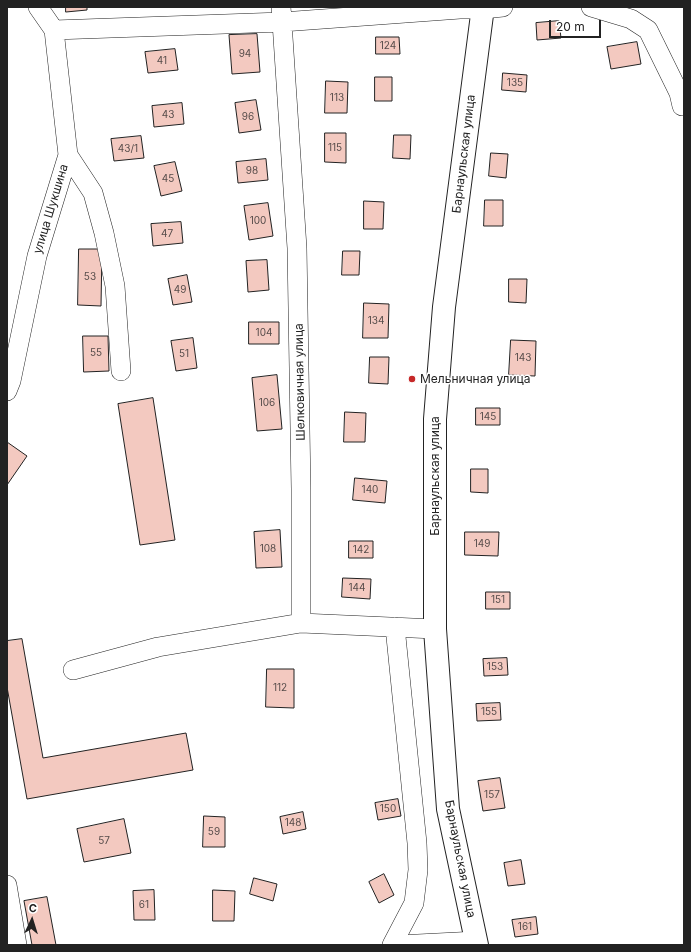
<!DOCTYPE html>
<html>
<head>
<meta charset="utf-8">
<style>
  body { margin:0 }
  #map { position:relative; width:691px; height:952px; overflow:hidden; background:#fff; font-family:Inter,sans-serif }
  canvas { display:block }
  .frame { position:absolute; inset:0; border:8px solid #222; pointer-events:none }
  .north { position:absolute; left:12px; top:900px; width:40px; height:40px; -webkit-text-stroke:3px #fff; paint-order:stroke; rotate:4deg; font-size:11px; font-weight:700; line-height:16px; text-align:center; color:#222 }
  .north::after { content:''; display:block; margin:auto; width:14px; height:18px; background:#222; clip-path:polygon(50% 0,100% 100%,50% 72%,0 100%) }
  .scale { position:absolute; left:549px; top:20px; width:52px; height:18px; box-sizing:border-box; border:2px solid #222; border-top:0; padding-left:5px; font-size:12px; line-height:14px; white-space:nowrap; color:#222; -webkit-text-stroke:3px #fff; paint-order:stroke }
</style>
</head>
<body>
<div id="map">
<canvas width="691" height="952"></canvas>
<div class="frame"></div>
<div class="north">С</div>
<div class="scale">20 m</div>
</div>
<script>
const ctx = document.querySelector('canvas').getContext('2d');
ctx.lineJoin = 'round';
function fill(path, color) {
  ctx.fillStyle = color;
  ctx.fill(path, 'evenodd');
}
function stroke(path, color, width, dash) {
  ctx.strokeStyle = color;
  ctx.lineWidth = width;
  ctx.lineCap = dash ? 'butt' : 'round';
  ctx.setLineDash(dash || []);
  ctx.stroke(path);
}
function label(font, color, halo, rows, align = 'center') {
  ctx.font = font + ' Inter,sans-serif';
  ctx.lineWidth = 3;
  ctx.setLineDash([]);
  ctx.textBaseline = 'middle';
  ctx.strokeStyle = halo;
  ctx.fillStyle = color;
  for (const [text, x, y, turn = 0] of rows) {
    ctx.save();
    ctx.translate(x, y);
    ctx.rotate((+turn || 0) * Math.PI / 180);
    ctx.textAlign = isNaN(turn) ? turn : align;
    if (halo) ctx.strokeText(text, 0, 0);
    ctx.fillText(text, 0, 0);
    ctx.restore();
  }
}
const building = new Path2D(`
  M66 7H87V10L66 12Z
  M559 21 561 38 537 40 536 23Z
  M257 34 260 72 232 74 229 35Z
  M376 37H399L400 54H376Z
  M637 42 641 64 611 69 607 47Z
  M175 49 178 70 148 73 145 52Z
  M503 73 527 75 526 92 502 90Z
  M375 77H392V101H375Z
  M326 81 348 82 347 113H325Z
  M256 100 261 130 239 133 235 103Z
  M182 103 184 124 154 127 152 106Z
  M325 133H346V163L325 162Z
  M394 135H411L410 159 393 158Z
  M141 136 144 158 114 161 111 139Z
  M491 153 508 154 506 178 489 176Z
  M266 159 268 180 238 183 236 162Z
  M175 162 182 191 161 196 154 166Z
  M485 200H503V226H484Z
  M364 201 384 202 383 229H364Z
  M268 203 273 236 249 240 244 206Z
  M181 222 183 243 153 246 151 224Z
  M79 249H102L101 306 78 305Z
  M343 251H360L359 275H342Z
  M267 260 269 290 248 292 246 261Z
  M187 275 192 302 173 305 168 279Z
  M509 279H527L526 303 509 302Z
  M364 303 389 304 388 338H363Z
  M249 322H279V344H249Z
  M83 336H108L109 371 84 372Z
  M193 338 197 368 176 371 171 341Z
  M511 340 536 341 535 376 509 375Z
  M370 357H389L388 384 369 383Z
  M277 375 282 429 257 431 252 378Z
  M153 398 175 540 140 545 118 404Z
  M476 408H500V425H476Z
  M345 412 366 413 365 442H344Z
  M7 442 27 456 7 485Z
  M471 469H488V493L471 492Z
  M355 478 387 481 385 503 353 500Z
  M280 530 282 567 256 568 254 532Z
  M465 532H499L498 556 465 555Z
  M349 541H373V558H349Z
  M343 578 371 579 370 599 342 597Z
  M486 592H510V609H486Z
  M22 639 43 758 186 733 193 770 27 799 7 687V641Z
  M507 658 508 675 484 676 483 659Z
  M267 669H294V708L266 707Z
  M500 703 501 720 477 721 476 704Z
  M500 778 505 808 483 811 478 781Z
  M398 799 401 816 378 820 375 803Z
  M303 812 306 829 283 834 280 817Z
  M204 816 225 817V847H203Z
  M124 819 131 853 84 862 77 829Z
  M521 860 525 884 508 886 504 863Z
  M384 874 394 895 379 903 369 882Z
  M254 878 277 884 273 901 250 894Z
  M154 890 155 920H134L133 891Z
  M213 890 235 891 234 921H213Z
  M47 897 56 945H32L24 901Z
  M536 917 538 934 515 937 512 920Z`);
fill(building, '#f3c9c0');
stroke(building, '#222', 1);
const minor = new Path2D(`
  M281 7 297 248 301 489V623L435 629
  M591 7 631 19 648 30 679 93 682 106
  M54 30 282 22 460 9H483L503 7
  M68 155 93 193 104 233 115 286 121 371
  M7 391 11 381 37 256 68 155 54 30 38 7
  M73 670 158 647 301 623
  M7 885 17 945
  M392 945 414 903 418 870 417 843 395 627
  M398 945 477 941`);
const major = new Path2D(`
  M477 945 448 809 435 629V419L444 307 483 7`);
stroke(minor, '#222', 20);
stroke(major, '#222', 24);
stroke(minor, '#fff', 19);
stroke(major, '#fff', 22);
for (const [x, y, r, color] of [
  [412,379,4,"#c62828"]
]) {
  const dot = new Path2D();
  dot.arc(x, y, r, 0, 2 * Math.PI);
  ctx.fillStyle = color;
  ctx.fill(dot);
  stroke(dot, '#fff', 1.5);
}
label('10px', '#564c4a', null, [
  ["124",388,46],
  ["94",245,54],
  ["41",162,61],
  ["135",515,83],
  ["113",337,98],
  ["43",168,115],
  ["96",248,117],
  ["115",335,148],
  ["43/1",128,149],
  ["98",252,171],
  ["45",168,179],
  ["100",258,221],
  ["47",167,234],
  ["53",90,277],
  ["49",180,290],
  ["134",376,321],
  ["104",264,333],
  ["55",96,353],
  ["51",184,354],
  ["143",523,358],
  ["106",267,403],
  ["145",488,417],
  ["140",370,490],
  ["149",482,544],
  ["108",268,549],
  ["142",361,550],
  ["144",357,588],
  ["151",498,600],
  ["153",495,667],
  ["112",280,688],
  ["155",489,712],
  ["157",492,795],
  ["150",388,809],
  ["148",293,823],
  ["59",214,832],
  ["57",104,841],
  ["61",144,905],
  ["161",525,927]
]);
label('12px', '#222', '#fff', [
  ["Барнаульская улица",464,154,-83],
  ["улица Шукшина",51,209,-73],
  ["Шелковичная улица",300,382,-91],
  ["Барнаульская улица",435,476,-90],
  ["Барнаульская улица",460,859,79]
]);
label('12px', '#222', '#fff', [
  ["Мельничная улица",420,379]
], 'left');
</script>
</body>
</html>
